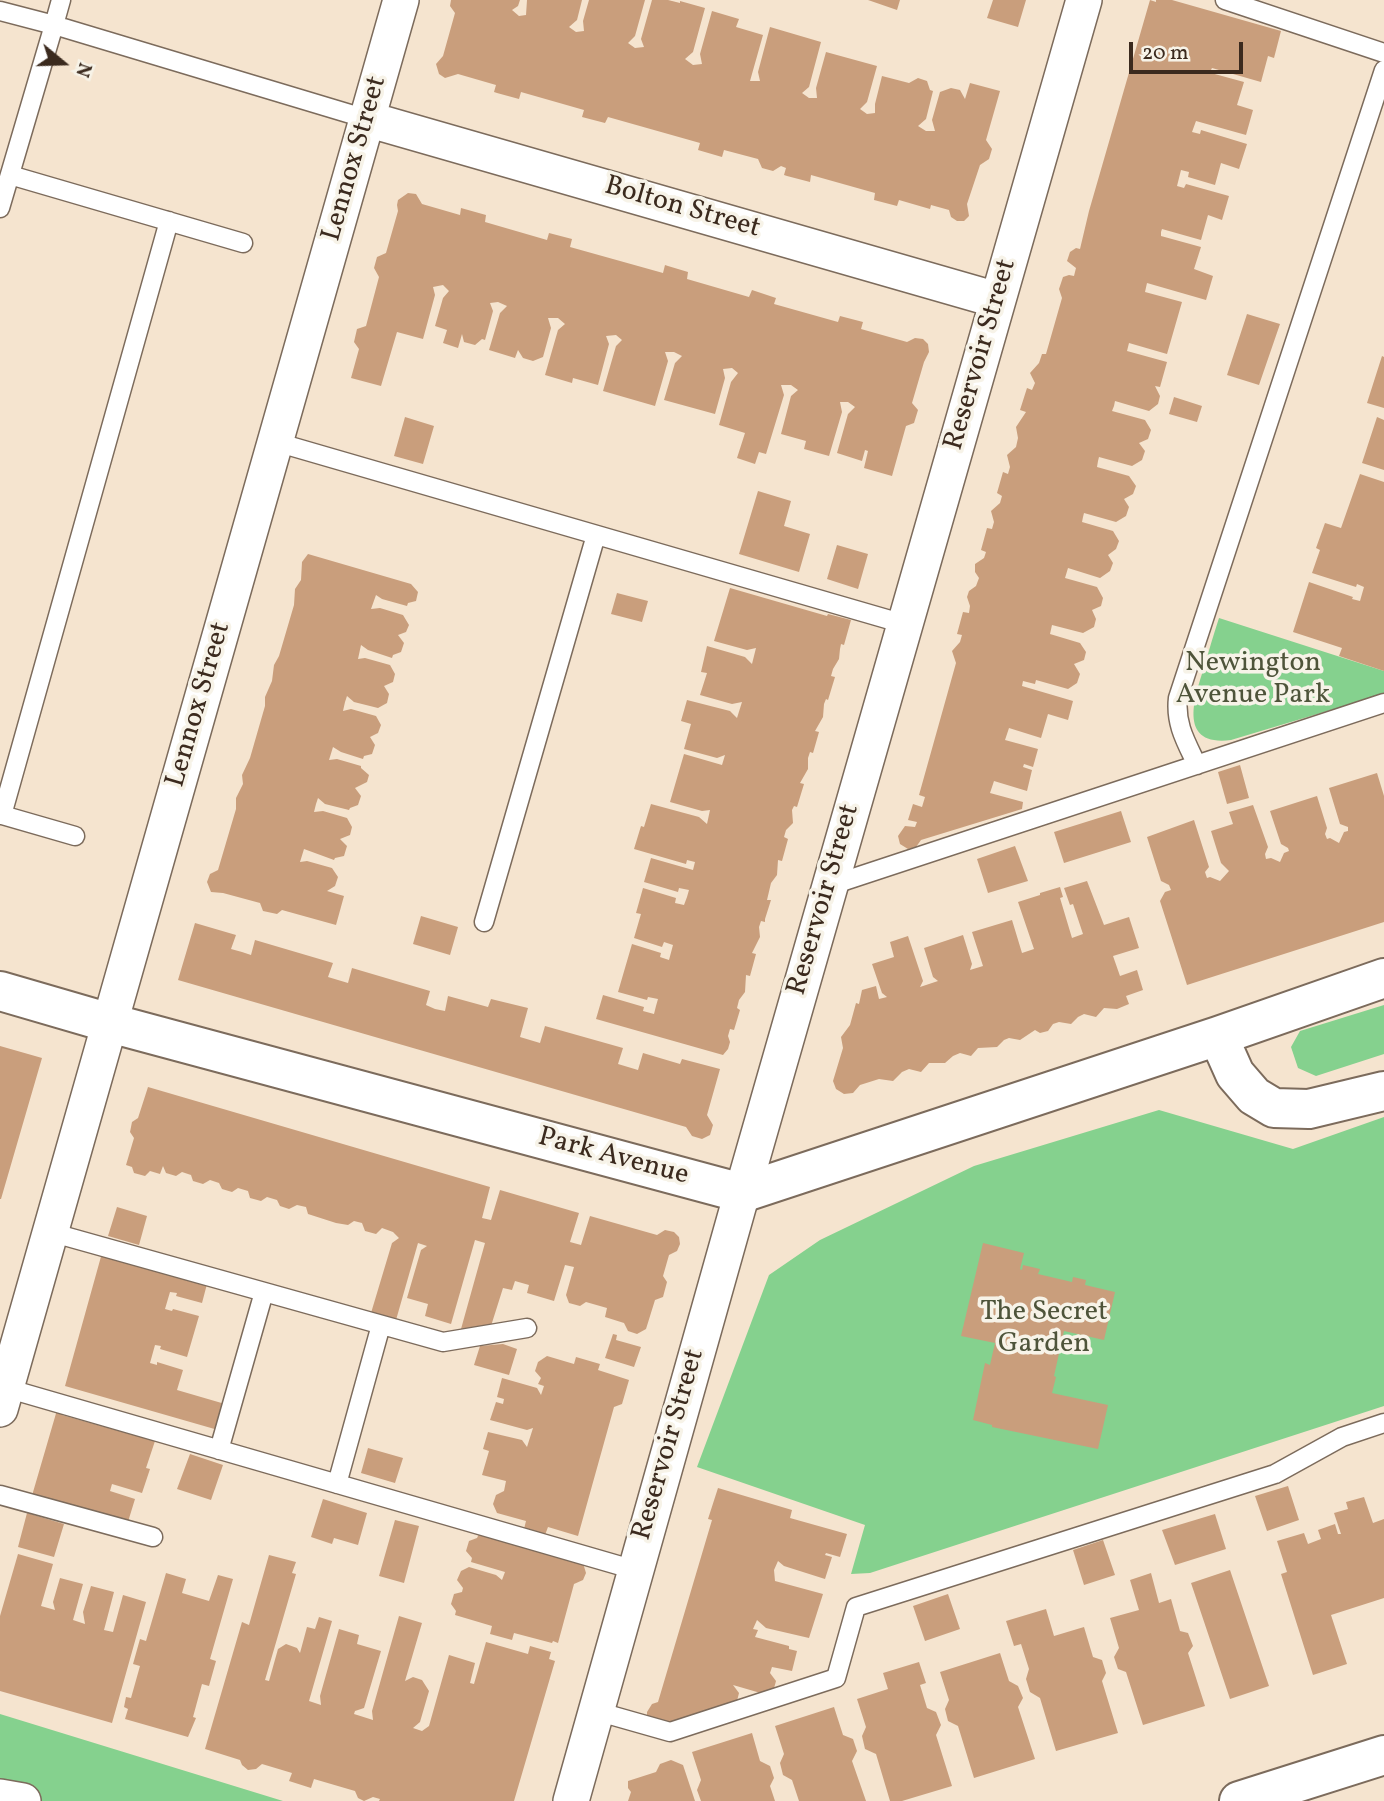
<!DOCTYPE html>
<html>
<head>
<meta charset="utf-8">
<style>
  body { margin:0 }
  #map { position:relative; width:1384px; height:1801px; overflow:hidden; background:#f5e4cf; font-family:Vollkorn,serif }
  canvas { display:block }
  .north { position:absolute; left:28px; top:28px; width:70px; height:70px; -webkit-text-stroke:5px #f7f3e8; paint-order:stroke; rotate:109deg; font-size:19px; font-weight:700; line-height:28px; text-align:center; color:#3b2a1e }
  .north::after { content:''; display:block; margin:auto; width:24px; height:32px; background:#3b2a1e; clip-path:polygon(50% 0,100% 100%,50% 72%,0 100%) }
  .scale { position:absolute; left:1129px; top:42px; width:114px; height:32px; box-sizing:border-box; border:4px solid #3b2a1e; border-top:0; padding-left:9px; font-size:21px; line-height:24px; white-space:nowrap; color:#3b2a1e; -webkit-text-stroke:5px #f7f3e8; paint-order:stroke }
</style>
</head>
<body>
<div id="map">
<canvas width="1384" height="1801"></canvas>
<div class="north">N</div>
<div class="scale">20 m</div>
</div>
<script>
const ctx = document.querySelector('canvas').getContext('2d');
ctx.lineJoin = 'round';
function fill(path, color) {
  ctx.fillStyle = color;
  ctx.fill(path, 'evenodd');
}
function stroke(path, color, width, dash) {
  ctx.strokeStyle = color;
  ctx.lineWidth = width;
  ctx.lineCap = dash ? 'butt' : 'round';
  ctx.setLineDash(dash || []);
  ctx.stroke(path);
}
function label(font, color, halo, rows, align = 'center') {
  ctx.font = font + ' Vollkorn,serif';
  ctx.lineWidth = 7;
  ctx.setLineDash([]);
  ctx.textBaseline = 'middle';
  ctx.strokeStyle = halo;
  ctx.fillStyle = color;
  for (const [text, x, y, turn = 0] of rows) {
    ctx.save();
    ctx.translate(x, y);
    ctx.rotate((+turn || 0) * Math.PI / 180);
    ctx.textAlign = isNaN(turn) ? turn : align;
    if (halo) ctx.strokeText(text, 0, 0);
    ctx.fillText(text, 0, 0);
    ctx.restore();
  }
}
fill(new Path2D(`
  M1219 618 1384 671V694L1231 740C1176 747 1195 695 1205 665 1209 649 1214 634 1219 618Z
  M1384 1005V1054L1316 1076 1298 1068 1291 1047 1300 1031Z
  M1159 1110 1293 1149 1384 1117V1406L870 1573 851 1574 865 1525 697 1467 769 1275 820 1240 974 1166Z
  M0 1714 283 1801H0Z`), '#85d18e');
fill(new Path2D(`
  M451 0H520L518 6 512 10 519 16 526 15 527 0H582L577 20 569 27 576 32 584 31 583 21 589 0H645L635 36 628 43 635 48 644 47 641 39 652 0H668L680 3V1L705 8 693 52 685 59 693 65 702 64 700 54 712 11 739 19 736 27 763 35 750 81H760L758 72 770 27 821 42 809 87 802 93 809 98H817L816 88 826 52 877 66 867 102 860 109 867 114 875 113V104L882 76 909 83 918 78 927 81 930 90 933 91 926 119 918 126 926 131H935L932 120 940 92 951 88 960 90 965 99 970 83 1000 91 986 140 992 149 989 159 980 165 967 204 969 216 964 221H957L951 217 949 210 931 205 930 209 899 200 897 206 874 200 875 193 811 175 810 182 787 176 784 175 786 168 781 166 773 171 762 168 758 159 724 150 722 157 698 150 700 143 608 117 605 123 582 117 584 110 521 92 519 99 497 93 494 92 496 85 458 74 445 78 439 74 436 64 443 56 455 13 450 6Z
  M868 0H900L897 10Z
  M993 0H1026L1018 27 987 18Z
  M1150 0 1156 2V0H1172L1281 31 1274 58 1268 56 1261 82 1212 68 1211 70V73L1244 82 1237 105 1253 110 1246 135 1196 121 1192 132 1200 134 1201 130 1247 144 1239 169 1221 163 1215 185 1188 177 1189 172 1181 170 1177 186 1184 188 1186 184 1229 196 1222 220 1208 215 1201 240 1162 229 1161 232V236L1201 247 1194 269 1213 276 1206 300 1147 283 1145 292 1182 302 1167 354 1129 343 1127 351 1167 362 1160 387 1155 386 1160 396 1158 404 1149 411 1115 401 1114 406 1112 411 1145 420 1151 430 1148 439 1139 443 1145 451 1142 460 1132 466 1099 457 1098 461 1097 467 1129 476 1136 486 1133 494 1124 499 1129 507 1126 516 1116 522 1084 513 1083 517 1082 522 1113 531 1119 541 1116 549 1108 555 1113 563 1110 571 1100 578 1068 568 1065 578 1097 587 1103 598 1101 606 1092 610 1096 619 1094 627 1083 633 1052 625 1050 634 1080 643 1086 652 1084 660 1074 664 1080 674 1077 683 1068 689 1036 680 1035 684 1023 681 1022 686 1073 701 1068 720 1048 714 1041 738 1009 728 1005 740 1038 749 1033 767 1024 764 1023 767 1032 770 1027 791 994 781 990 793 1023 802 1022 809 921 840 916 847 908 849 900 844 898 836 905 826 915 827 917 822 908 820 913 804 922 807 925 797 919 795 956 663 952 651 960 642 962 635 957 634 963 612 969 613 970 606 967 597 969 591 976 586 979 578 975 572V564L984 558 986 552 981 550 987 528 992 529 994 522 991 511 1000 503 1002 496 997 493 1003 472 1008 474 1010 467 1007 455 1016 447 1018 438 1016 427 1026 412 1020 410 1027 388 1032 390 1035 383 1030 373 1039 363 1042 354H1046L1062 298 1059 289 1063 277 1069 275 1074 276 1076 268 1067 261 1070 252 1076 248 1080 249 1089 211Z
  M408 193 416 194 422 204 460 215 461 208 486 215 485 222 547 240 549 233 572 239 570 247 663 273 665 265 668 266 688 272 687 279 749 297 752 290 776 298 774 304 838 322 840 316 863 322 861 329 907 342 915 338 923 339 928 344 929 352 924 362 912 403 918 410 914 423 906 426 892 476 864 468 868 451 865 450 862 461 837 453 848 414 855 407 848 402H840L842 412 829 456 804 449 806 441 781 434 791 396 798 390 791 385H781L784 395 766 454 759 452 755 464 737 458 745 433 719 425 731 382 738 373 732 368 723 369 725 378 715 414 664 400 675 363 682 356 674 352H665L668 361 655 406 603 391 616 346 622 340 616 335 606 336 609 344 598 385 573 378 572 383 545 375 558 330 565 324 558 318H548L551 328 543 357 533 361 523 358 518 350 515 358 489 350 500 313 507 306 498 302 490 303 493 311 485 340 482 339 475 345 464 342 462 334 458 348 443 343 447 330 435 326 443 298 449 291 443 285 433 287 435 295 423 339 397 332 381 386 351 378 359 349 354 342 357 329 366 326 379 277 374 268 377 257 386 253 398 211 397 205 398 200Z
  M1247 314 1280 324 1259 385 1227 375Z
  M1382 356 1384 357V408L1367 403Z
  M1174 397 1202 406 1197 422 1169 414Z
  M405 417 434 426 423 464 394 456Z
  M1377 417 1384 420V470L1362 463Z
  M1360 474 1384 482V671L1339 656 1342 648 1293 632 1309 582 1353 597 1352 599 1360 601 1364 587 1357 584 1356 587 1312 573 1320 550 1316 548 1325 523 1341 528Z
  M758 491 791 501 784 526 810 534 799 572 739 554Z
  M837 545 868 554 858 589 827 579Z
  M308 554 411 584 418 592 416 601 408 603 407 606 382 599 376 595 371 609 380 608 403 615 409 625 406 632 398 635 404 643 401 652 393 655 392 658 368 650 361 645 358 659 365 658 390 665 395 674 393 682 384 686 389 694 387 703 378 708 354 702 347 696 345 702 343 711 351 709 376 716 381 725 378 733 370 737 375 745 372 754 364 756 363 759 341 752 333 747 329 760 337 759 361 766V768L369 775 367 782 355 788 361 796 358 805 350 808 349 810 325 804 318 798 316 804 314 812 323 811 347 818 352 827 350 835 340 839 347 846 344 856 335 858 334 860 304 849 300 862 307 861 332 868 338 877 335 886 327 891 344 896 336 925 282 910 277 914 263 911 260 903 223 893 211 892 207 882 210 874 218 870 236 809V798L243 784 242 775 250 758 265 706V697L272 681 274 665 279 656 294 605 295 589 301 580 302 562Z
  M730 588 827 616 828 614 851 620 844 645 841 644 840 649 839 659 833 669 831 676 835 677 828 700 826 699 824 704 823 717 815 731 819 732 813 753 810 752 808 758V769L800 783 804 784 797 807 794 806 792 810 793 823 786 830 784 837 788 839 782 861 778 860 777 875 771 883 767 900H771L765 919V922L761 921 759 927 760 937 752 953 756 954 750 976 746 975 745 992 739 1000 737 1008 740 1010 734 1030 730 1029 728 1036 730 1042 728 1049 723 1055 596 1019 603 995 644 1007 643 1011 654 1014 656 1006 658 999 648 997 647 1000 618 992 632 944 661 953 660 957 669 960 673 945 664 942 662 947 634 938 641 914 636 913 643 888 676 898 675 903 684 905 687 897 689 890 679 888 678 892 644 882 651 858 693 870 695 862 687 860 686 864 634 849 641 826 644 827 651 804 699 817 707 824 710 810 702 811 670 802 684 754 722 765 725 755 717 758 684 749 691 724 681 721 687 700 730 711 737 718 742 702 732 704 700 695 707 673 701 672 707 646 745 657 752 664 756 648 747 650 714 641Z
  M617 593 648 601 642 622 611 614Z
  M1240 765 1249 798 1227 804 1218 772Z
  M1377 773 1384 796V922L1187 985 1160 901 1165 892 1171 890 1169 885 1161 881 1147 837 1194 820 1209 867 1205 872 1207 878 1210 877 1220 881 1229 871 1221 863 1211 831 1233 824 1229 812 1253 805 1268 847 1265 854 1266 859 1271 858 1280 862 1284 853 1289 851 1288 848 1281 844 1270 811 1317 796 1327 828 1325 834 1327 839 1330 838 1339 843 1344 832 1348 831V827L1340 824 1329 788Z
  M1121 811 1131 842 1064 863 1054 832Z
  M1015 846 1028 881 988 893 977 859Z
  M1087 881 1104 925 1129 917 1139 948 1113 956 1120 976 1137 970 1143 990 1126 996 1129 1004 1117 1009 1104 1008 1096 1017 1084 1014 1078 1017 1071 1024 1059 1022 1053 1024 1048 1031 1040 1033 1035 1030 1020 1040 1009 1038 1004 1040 997 1047 978 1048 971 1056 960 1053 953 1056 945 1063H929L921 1072 909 1069 902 1072 893 1081 879 1079 860 1085 853 1093 844 1094 836 1089 833 1081 843 1048 841 1037 850 1025 856 1003 859 1004 862 990 876 986 879 999 887 997 882 993 872 964 894 957 890 942 908 936 923 981 920 987 938 981 933 977 924 948 963 935 972 964 970 970 983 966 972 932 1012 920 1022 953 1034 949 1018 902 1040 895V893L1060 887 1063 897 1060 898 1072 938 1083 934 1073 904 1070 905 1064 888Z
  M421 916 458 927 450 955 413 944Z
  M195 923 236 935 231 949 242 952 251 955 255 940 333 963 328 977 348 983 352 968 430 991 426 1005 435 1009 445 1011 448 996 488 1007 491 999 528 1008 520 1037 540 1043 545 1026 623 1048 618 1064 638 1070 643 1053 680 1064 682 1059 720 1069 707 1115 713 1125 710 1135 702 1139 692 1136 686 1127 178 980Z
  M0 1046 42 1058 1 1199H0Z
  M148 1087 490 1187 482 1218 491 1220 500 1190 579 1213 570 1242 581 1245 590 1216 657 1235 665 1230 674 1232 679 1237 680 1244 677 1251 669 1255 663 1276 667 1282 663 1297 655 1300 646 1329 637 1334 628 1331 624 1323 605 1317 607 1308 586 1302 580 1306 569 1303 566 1295 574 1267 565 1265 554 1301 527 1293 529 1285 515 1281 512 1290 503 1288 491 1326 461 1329 485 1243 475 1240 451 1324 425 1316 428 1304 407 1298 421 1250 427 1246 418 1243 396 1320 371 1313 392 1243 399 1238 393 1232 382 1228 376 1234 365 1231 362 1223 354 1221 348 1225 336 1223 308 1214 306 1207 297 1205 289 1209 280 1206 277 1200 267 1197 261 1201 250 1198 248 1191 238 1188 232 1192 222 1189 219 1183 210 1180 203 1184 193 1181 191 1175 182 1172 176 1176 166 1173 163 1166 160 1174 150 1171 145 1176 134 1173 132 1167 126 1165 134 1138 130 1132 132 1122 138 1118Z
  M117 1207 147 1216 139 1245 108 1236Z
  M983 1243 1024 1253 1020 1269 1022 1270 1023 1265 1040 1269 1038 1274 1072 1282 1073 1277 1086 1280 1085 1285 1115 1292 1104 1340 1064 1331 1054 1376 1056 1377 1052 1393 1108 1405 1098 1449 992 1427V1425L973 1420 985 1363 990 1365 995 1343 961 1336Z
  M102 1253 207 1284 202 1303 176 1296 177 1293 170 1292 165 1309 172 1311 173 1309 199 1316 187 1357 160 1349 161 1346 155 1345 150 1363 157 1365V1362L183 1370 177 1390 225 1404 218 1430 65 1386Z
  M613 1334 617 1335 616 1340 641 1347 634 1367 605 1358Z
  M503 1344 517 1349 509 1375 474 1365 480 1346Z
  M547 1356 574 1364 576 1357 600 1364 598 1370 629 1380 622 1404 614 1407 578 1536 548 1527 545 1535 524 1529 526 1521 497 1513 493 1504 496 1495 504 1491 506 1481 482 1475 489 1451 483 1449 488 1432 522 1440 527 1447 533 1428 527 1430 490 1420 496 1402 503 1404 504 1399 497 1397 502 1378 537 1388 541 1395 544 1386 538 1384 541 1378 535 1371 538 1362Z
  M57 1410 63 1412 62 1415 155 1441 146 1468 150 1469 142 1493 112 1484 110 1491 135 1499 127 1525 31 1499Z
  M368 1448 403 1458 395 1483 361 1473Z
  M190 1454 223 1465 211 1500 177 1489Z
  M1288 1486 1299 1520 1267 1531 1255 1496Z
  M718 1488 792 1510 790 1518 847 1534 840 1557 826 1553 825 1555 832 1557 825 1579 784 1566 778 1561 774 1570 775 1581 823 1594 809 1638 766 1628 757 1620 753 1629 758 1630 755 1637 789 1646V1649L797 1651 792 1671 772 1667 770 1673 776 1681 773 1692 764 1694 733 1685 739 1693 737 1701 672 1724 647 1717V1712L652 1704 658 1702 712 1520 708 1519Z
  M1364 1497 1373 1523 1384 1519V1598L1331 1615 1347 1664 1313 1675 1281 1574 1287 1572 1277 1541 1304 1533 1308 1544 1321 1539 1318 1530 1335 1524 1338 1534H1341L1334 1513 1348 1509 1346 1502Z
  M323 1499 367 1513 358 1545 334 1538 332 1544 311 1537Z
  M27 1513 64 1524 54 1557 18 1547Z
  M1215 1514 1226 1549 1175 1565 1162 1530Z
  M395 1520 419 1526 404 1583 379 1576Z
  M479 1534 515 1545 518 1537 536 1550 568 1560 575 1559 583 1563 586 1573 583 1580 574 1584 558 1643 553 1641 552 1643 514 1633 512 1640 490 1634 492 1626 455 1615 456 1611 451 1604 454 1594 462 1592 463 1588 457 1580 461 1571 469 1567 496 1575 502 1580 505 1572 471 1562 472 1558 466 1551 469 1541 477 1538Z
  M1103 1540 1115 1575 1084 1585 1073 1550Z
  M18 1554 53 1564 41 1606 55 1610 53 1602 60 1578 83 1584 73 1620 85 1624 83 1612 91 1586 114 1592 104 1630 113 1632 123 1595 146 1602 112 1723 0 1691V1616Z
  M269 1555 296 1562 292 1573 296 1574 265 1680 269 1681 278 1649 286 1644 297 1648 300 1653 307 1627 315 1629 319 1617 332 1621 309 1701 321 1705 320 1696 339 1629 359 1635 357 1644 381 1651 364 1708 355 1711 354 1714 373 1720 372 1711 399 1616 422 1623 405 1681 413 1677 422 1680 429 1691 420 1722 413 1728 422 1731 429 1726 449 1655 475 1663 470 1683 474 1684 486 1642 528 1654 530 1646 551 1652 549 1659 555 1661 514 1801H379L380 1799 373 1797 364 1801 358 1798 355 1791 314 1779 311 1788 289 1781 292 1773 262 1764 256 1769 248 1770 242 1765 240 1760 205 1749 242 1622 249 1625Z
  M1230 1570 1269 1686 1230 1699 1191 1583Z
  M166 1573 186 1579 182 1593 209 1601 218 1575 233 1579 210 1659 216 1661 209 1686 202 1684 193 1717 196 1718 188 1737 125 1719 128 1709 124 1707 126 1697 131 1698 140 1666 133 1664 140 1639 146 1641Z
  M1151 1573 1159 1603 1171 1599 1180 1631 1188 1633 1193 1646 1188 1653 1205 1706 1143 1725 1126 1672 1118 1669 1114 1657 1119 1648 1110 1618 1139 1610 1130 1580Z
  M948 1594 960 1629 925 1641 913 1606Z
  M1046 1609 1054 1636 1084 1627 1093 1657 1102 1660 1106 1673 1102 1681 1118 1733 1056 1751 1040 1698 1030 1692 1026 1679 1029 1669 1021 1644 1014 1646 1006 1621Z
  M1000 1653 1009 1681 1018 1686 1023 1698 1018 1707 1035 1759 974 1778 958 1726 948 1721 945 1709 949 1700 940 1672Z
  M919 1662 926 1683 920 1685 927 1708 936 1712 941 1725 936 1735 952 1786 902 1801H890L876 1754 865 1749 862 1736 866 1727 857 1699 888 1689 883 1673Z
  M834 1707 843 1735 853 1739 857 1751 852 1761 866 1801H799L792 1780 783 1775 780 1763 784 1754 775 1726Z
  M752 1733 760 1761 770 1766 774 1778 770 1786 775 1801H701L697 1790 701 1780 692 1752Z
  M671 1760 683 1765 695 1801H628L631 1792 628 1788V1781L656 1772 660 1764Z`), '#c99e7c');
const lane = new Path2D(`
  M1225 0 1384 53
  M0 11 54 25 61 0
  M10 175 243 243
  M0 208 54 25 367 119
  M276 442 904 624
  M1197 765C1186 742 1175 724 1178 698L1384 70
  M0 815H2L169 221
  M2 815 75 836
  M829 886 1384 703
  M484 922 596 535
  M50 1232 443 1342 527 1328
  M6 1388 635 1570
  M219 1450 264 1292
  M337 1484 381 1325
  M0 1495 153 1537
  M596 1711 670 1732 836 1678 856 1607 1275 1474 1342 1437 1384 1423`);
const street = new Path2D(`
  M367 119 997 300
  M0 1409 401 0
  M0 1797 23 1801
  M571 1801 742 1193 1084 0`);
const secondary = new Path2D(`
  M0 991 110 1023 742 1193 1218 1036 1384 978
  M1218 1036 1235 1074 1254 1096 1274 1108 1309 1109 1384 1091
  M1239 1801 1384 1755`);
stroke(lane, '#7c6b5c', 21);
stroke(street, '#7c6b5c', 38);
stroke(secondary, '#7c6b5c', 42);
stroke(lane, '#fff', 18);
stroke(street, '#fff', 35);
stroke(secondary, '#fff', 38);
label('28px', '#3b2a1e', '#f7f3e8', [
  ["Lennox Street",356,159,-74],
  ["Bolton Street",682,209,16],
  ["Reservoir Street",982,355,-74],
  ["Lennox Street",200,705,-74],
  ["Reservoir Street",825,900,-74],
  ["Park Avenue",613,1158,15],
  ["Reservoir Street",670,1445,-74]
]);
label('28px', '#4e543a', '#f7f3e8', [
  ["Newington",1253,665],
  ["Avenue Park",1253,697],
  ["The Secret",1044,1314],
  ["Garden",1044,1346]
]);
</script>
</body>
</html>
